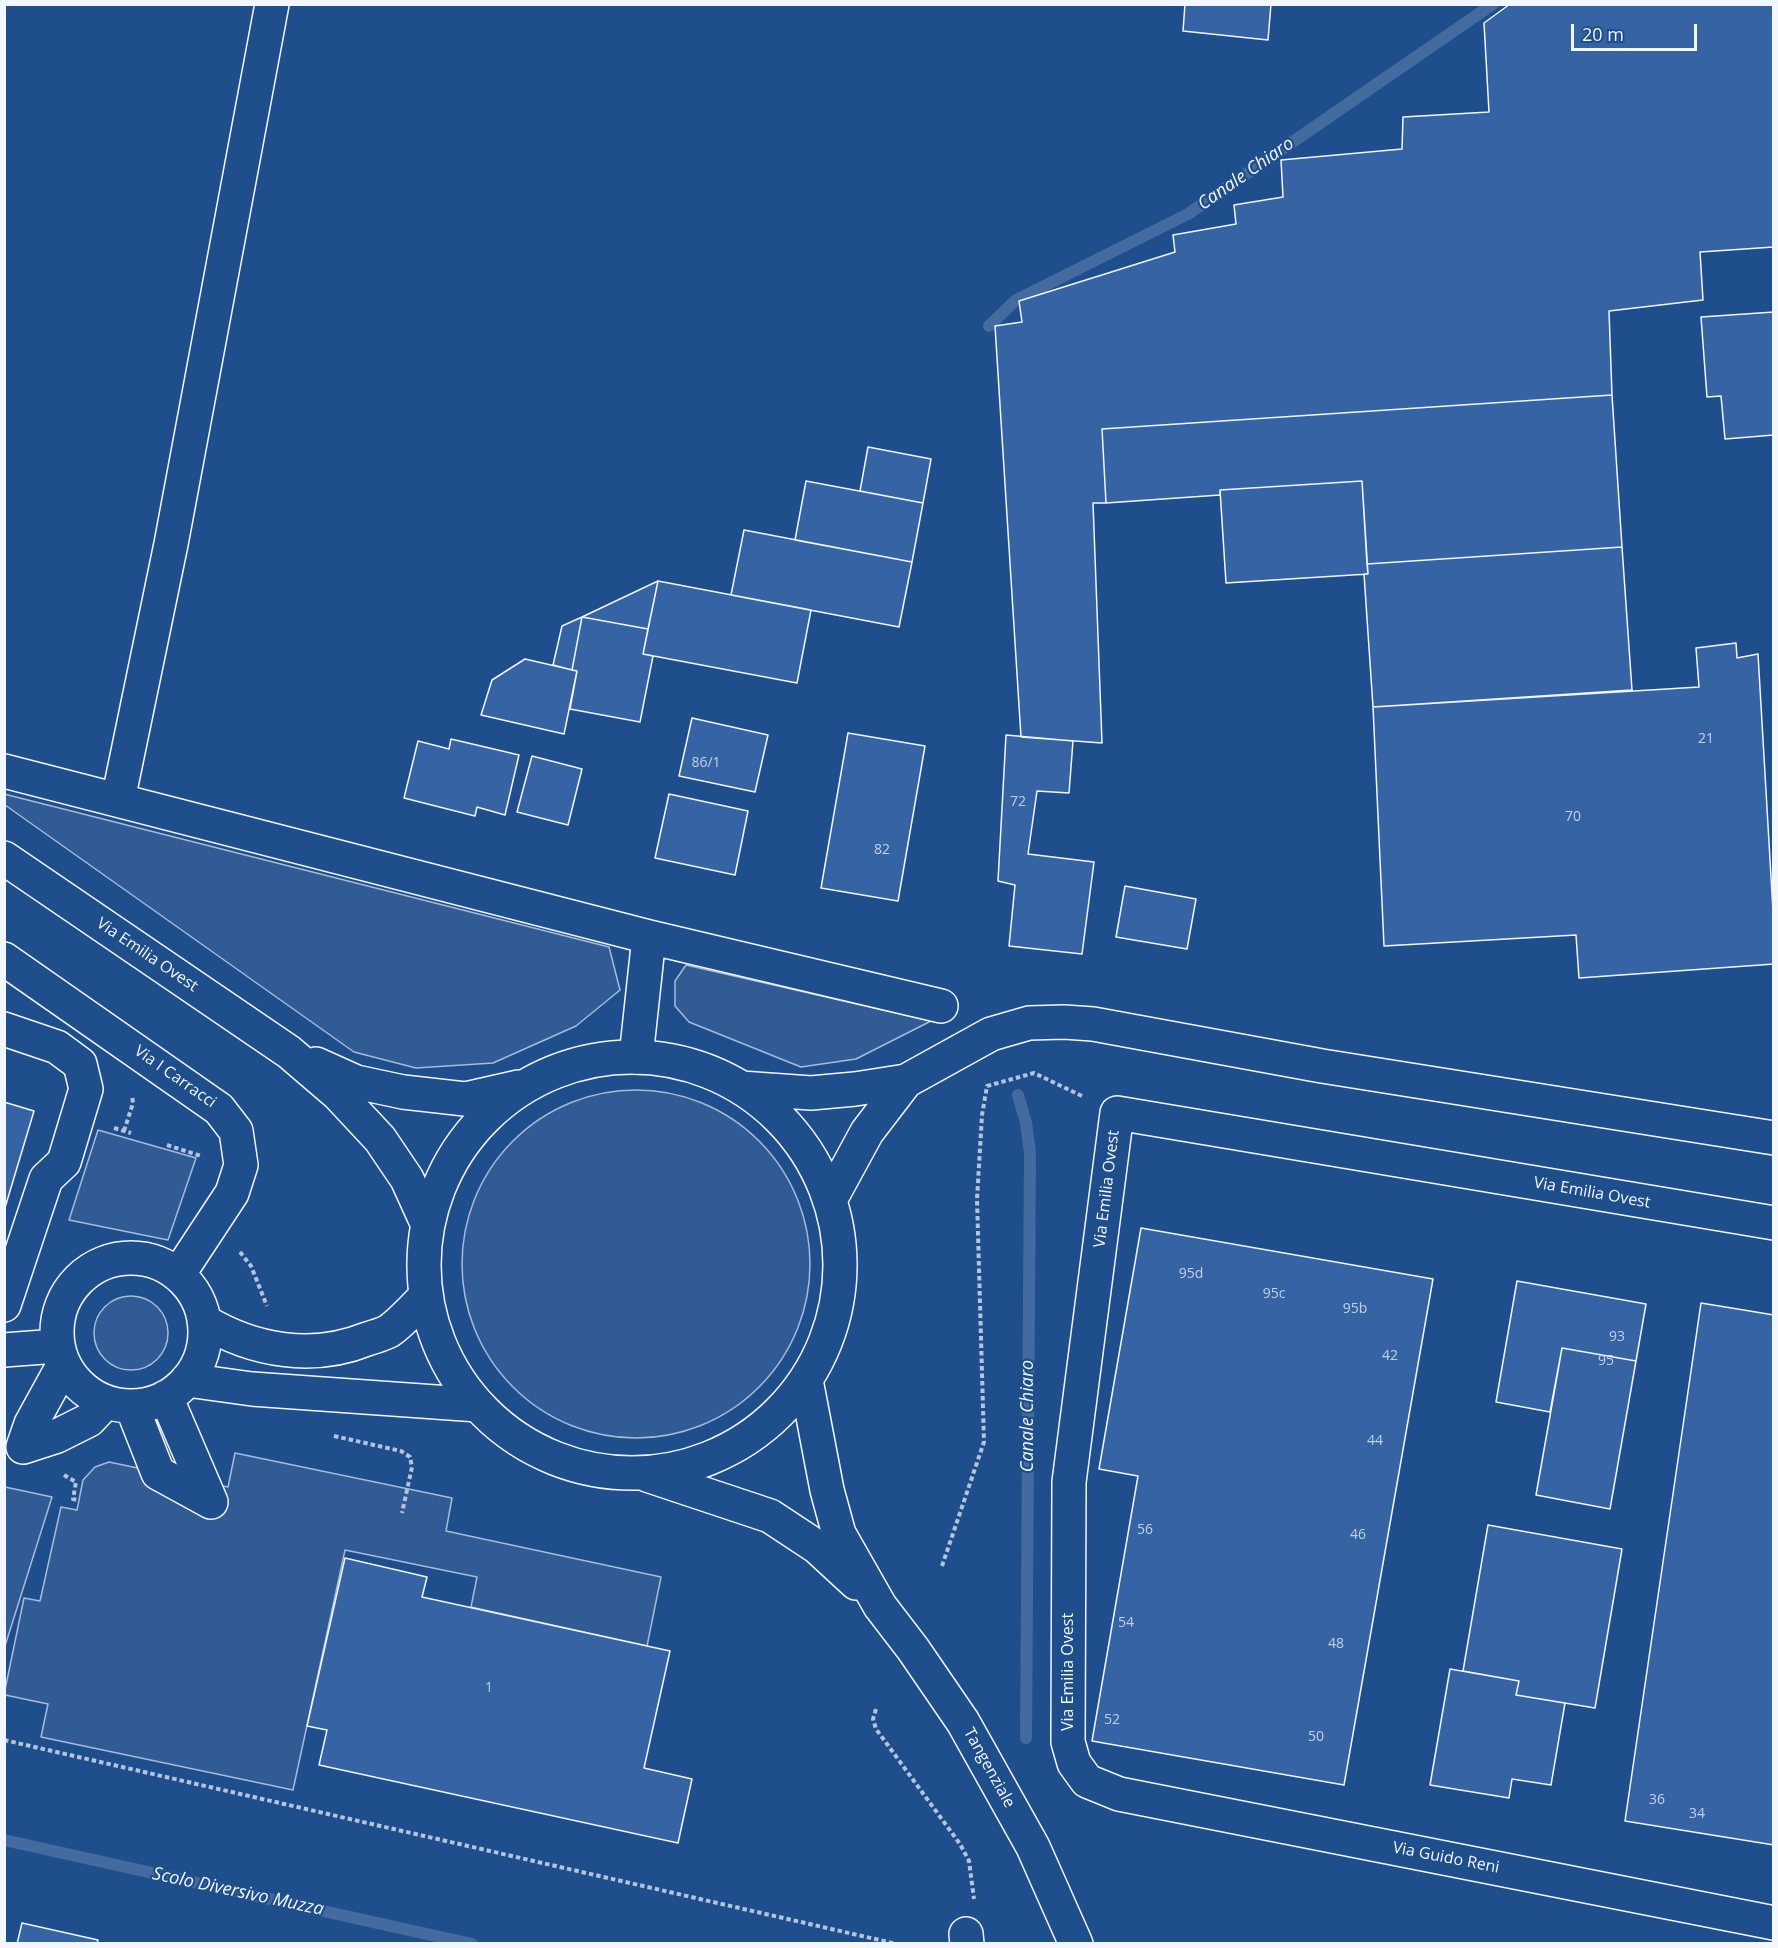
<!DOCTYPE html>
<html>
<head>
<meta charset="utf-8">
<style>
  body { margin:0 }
  #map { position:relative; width:1778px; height:1948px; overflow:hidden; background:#1f4e8c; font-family:"Open Sans",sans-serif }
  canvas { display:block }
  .frame { position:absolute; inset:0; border:6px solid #f2f6ff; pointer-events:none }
  .scale { position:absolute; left:1571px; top:24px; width:126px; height:27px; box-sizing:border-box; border:3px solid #f2f6ff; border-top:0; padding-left:8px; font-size:18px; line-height:21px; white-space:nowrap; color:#f2f6ff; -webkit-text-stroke:4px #1f4e8c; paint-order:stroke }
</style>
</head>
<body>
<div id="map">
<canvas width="1778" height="1948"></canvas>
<div class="frame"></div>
<div class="scale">20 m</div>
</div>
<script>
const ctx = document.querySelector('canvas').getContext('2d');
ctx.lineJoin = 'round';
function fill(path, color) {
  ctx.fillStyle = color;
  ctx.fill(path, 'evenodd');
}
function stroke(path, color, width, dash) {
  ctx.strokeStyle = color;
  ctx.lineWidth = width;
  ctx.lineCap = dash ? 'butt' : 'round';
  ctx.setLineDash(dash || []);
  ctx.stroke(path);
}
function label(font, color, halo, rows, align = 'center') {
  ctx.font = font + ' "Open Sans",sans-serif';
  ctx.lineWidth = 4.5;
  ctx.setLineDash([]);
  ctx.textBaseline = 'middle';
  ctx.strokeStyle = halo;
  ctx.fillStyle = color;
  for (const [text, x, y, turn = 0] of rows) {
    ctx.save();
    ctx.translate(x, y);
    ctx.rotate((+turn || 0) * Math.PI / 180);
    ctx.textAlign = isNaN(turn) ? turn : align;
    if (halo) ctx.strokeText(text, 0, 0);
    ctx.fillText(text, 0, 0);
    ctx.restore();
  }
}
const built = new Path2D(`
  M4 794 609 947 620 990 576 1026 493 1063 416 1068 354 1052 5 805Z
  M686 965 931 1021 856 1059 801 1067 689 1022 675 1006V981Z
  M462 1264a174 174 0 1 1 348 0a174 174 0 1 1-348 0Z
  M98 1130 196 1158 168 1240 69 1220Z
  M94 1333a37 37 0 1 1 74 0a37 37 0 1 1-74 0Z
  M235 1453 452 1498 446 1531 661 1577 647 1646 471 1607 477 1577 345 1550 293 1790 41 1737 48 1704 5 1695V1690L24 1598 40 1601 61 1507 77 1510 83 1480 95 1467 109 1462 228 1487Z
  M5 1487 52 1497 5 1646 4 1487Z`);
fill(built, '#305b95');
stroke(built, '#a8bbd7', 1.5);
stroke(new Path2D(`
  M989 326 1016 300 1188 214 1493 4
  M1018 1095 1026 1123 1030 1153 1026 1738
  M4 1840 472 1944`), '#446ba0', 12);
const building = new Path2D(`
  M1185 4H1271L1268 40 1183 31Z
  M1510 4H1774V247L1700 252 1703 300 1609 311 1612 395 1102 429 1106 503H1093L1102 743 1021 737 995 326 1022 322 1019 301 1175 252 1173 235 1236 224 1234 205 1283 197 1281 160 1402 149 1403 117 1489 112 1484 23Z
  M1774 312V435L1725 439 1721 396 1707 397 1701 317Z
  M1612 395 1622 547 1367 564 1362 481 1220 490V495L1106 503 1102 429Z
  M868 447 931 459 923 503 860 491Z
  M806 481 923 503 912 562 795 540Z
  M1362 481 1368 574 1226 583 1220 490Z
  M744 530 912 562 899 627 731 595Z
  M1622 547 1632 690 1373 707 1364 574H1368L1367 564Z
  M658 581 648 629 582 617Z
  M658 581 811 610 797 683 643 654Z
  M582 617 648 629 643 654 653 656 640 722 570 709 577 671 572 670Z
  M582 617 572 670 553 665 562 626Z
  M1736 643 1737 658 1758 654 1774 928V964L1579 978 1576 935 1384 946 1373 707 1699 687 1696 648Z
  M525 659 577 671 564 734 481 715 492 680Z
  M692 718 768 735 755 792 679 776Z
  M848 733 925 746 898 901 821 888Z
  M1006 735 1073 741 1069 793 1037 791 1028 854 1094 862 1082 954 1009 946 1015 885 998 881Z
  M451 739 519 755 505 815 477 807 475 816 404 798 418 741 449 749Z
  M532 756 582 769 568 825 517 812Z
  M669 794 748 811 735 875 655 858Z
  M1125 886 1196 899 1187 949 1116 937Z
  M4 1102 34 1111 4 1211Z
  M1141 1228 1433 1279 1344 1785 1092 1741 1138 1476 1099 1469Z
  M1517 1281 1646 1304 1636 1361 1562 1348 1550 1412 1496 1402Z
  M1701 1303 1774 1315V1845L1625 1821Z
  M1562 1348 1636 1361 1610 1509 1536 1495Z
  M1488 1525 1622 1549 1595 1708 1516 1695 1519 1681 1463 1671Z
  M345 1558 427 1577 422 1597 670 1651 644 1768 692 1779 678 1843 319 1765 327 1730 307 1726Z
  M1450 1669 1519 1681 1516 1695 1565 1703 1551 1785 1512 1779 1509 1798 1430 1785Z
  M22 1923 98 1940 97 1944H17Z`);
fill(building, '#3563a3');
stroke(building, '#f2f6ff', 1.5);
const minor = new Path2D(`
  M4 771 649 937 941 1006
  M118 800 171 544 272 4
  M4 959 219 1109 236 1131 241 1165 232 1193 178 1275
  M4 1029 57 1047 80 1064 86 1089 64 1162 46 1179 4 1305
  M636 1057 649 937
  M1774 1223 1117 1113 1069 1482 1068 1742 1074 1763 1087 1781 1119 1794 1774 1923
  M57 1332a74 74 0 1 1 148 0a74 74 0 1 1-148 0Z
  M204 1321C253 1351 313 1361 367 1339 374 1337 383 1334 389 1331 402 1322 415 1307 426 1296
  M4 1350 57 1346
  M64 1364 31 1424 23 1447 57 1436 89 1420 106 1402
  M187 1380 252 1389 478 1405
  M166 1397 211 1502
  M132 1407 158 1473 211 1502
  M966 1934 967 1944`);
const major = new Path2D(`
  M4 858 289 1052 338 1094 380 1139 407 1179 427 1223
  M424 1265a208 208 0 1 1 416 0a208 208 0 1 1-416 0Z
  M316 1064 356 1082 403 1092 465 1099 518 1087
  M741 1088 811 1093 855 1089 906 1081 991 1034 1029 1023 1064 1022 1093 1024 1322 1066 1774 1138
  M830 1200 867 1132 906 1081
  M806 1380 827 1490 839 1534 880 1606 913 1649 963 1722 1033 1847 1076 1944
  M647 1475 770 1516 817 1547 856 1583`);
stroke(minor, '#f2f6ff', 36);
stroke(major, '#f2f6ff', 36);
stroke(new Path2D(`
  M114 1128 131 1133
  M124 1131 133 1103 132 1095
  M167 1145 201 1156
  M240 1252 251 1266 267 1306
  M334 1436 401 1451 410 1457 412 1467 402 1513
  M64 1475 76 1482 73 1499 77 1500
  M942 1566 984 1442 977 1199 982 1115 987 1086 1034 1073 1082 1096
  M876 1709 873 1719 876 1729 960 1844 969 1861 974 1899
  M4 1740 897 1944`), '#b3c4dc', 4, [4.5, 3]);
stroke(minor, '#1f4e8c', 33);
stroke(major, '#1f4e8c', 33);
label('14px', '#c3d1e8', null, [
  ["21",1706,739],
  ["86/1",706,763],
  ["72",1018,802],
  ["70",1573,817],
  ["82",882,850],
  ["95d",1191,1274],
  ["95c",1274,1294],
  ["95b",1355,1309],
  ["93",1617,1337],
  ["42",1390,1356],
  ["95",1606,1361],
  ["44",1375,1441],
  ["56",1145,1530],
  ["46",1358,1535],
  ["54",1126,1623],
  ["48",1336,1644],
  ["1",489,1688],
  ["52",1112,1720],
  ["50",1316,1737],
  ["36",1657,1800],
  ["34",1697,1814]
]);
label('16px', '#f2f6ff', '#1f4e8c', [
  ["Via Emilia Ovest",147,955,34],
  ["Via I Carracci",175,1077,35],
  ["Via Emilia Ovest",1107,1189,-83],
  ["Via Emilia Ovest",1592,1193,10],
  ["Via Emilia Ovest",1068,1672,-90],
  ["Tangenziale",989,1768,61],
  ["Via Guido Reni",1446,1858,11]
]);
label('italic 18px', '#f2f6ff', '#1f4e8c', [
  ["Canale Chiaro",1246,174,-35],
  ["Canale Chiaro",1028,1416,-90],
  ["Scolo Diversivo Muzza",238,1892,12]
]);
</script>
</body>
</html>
